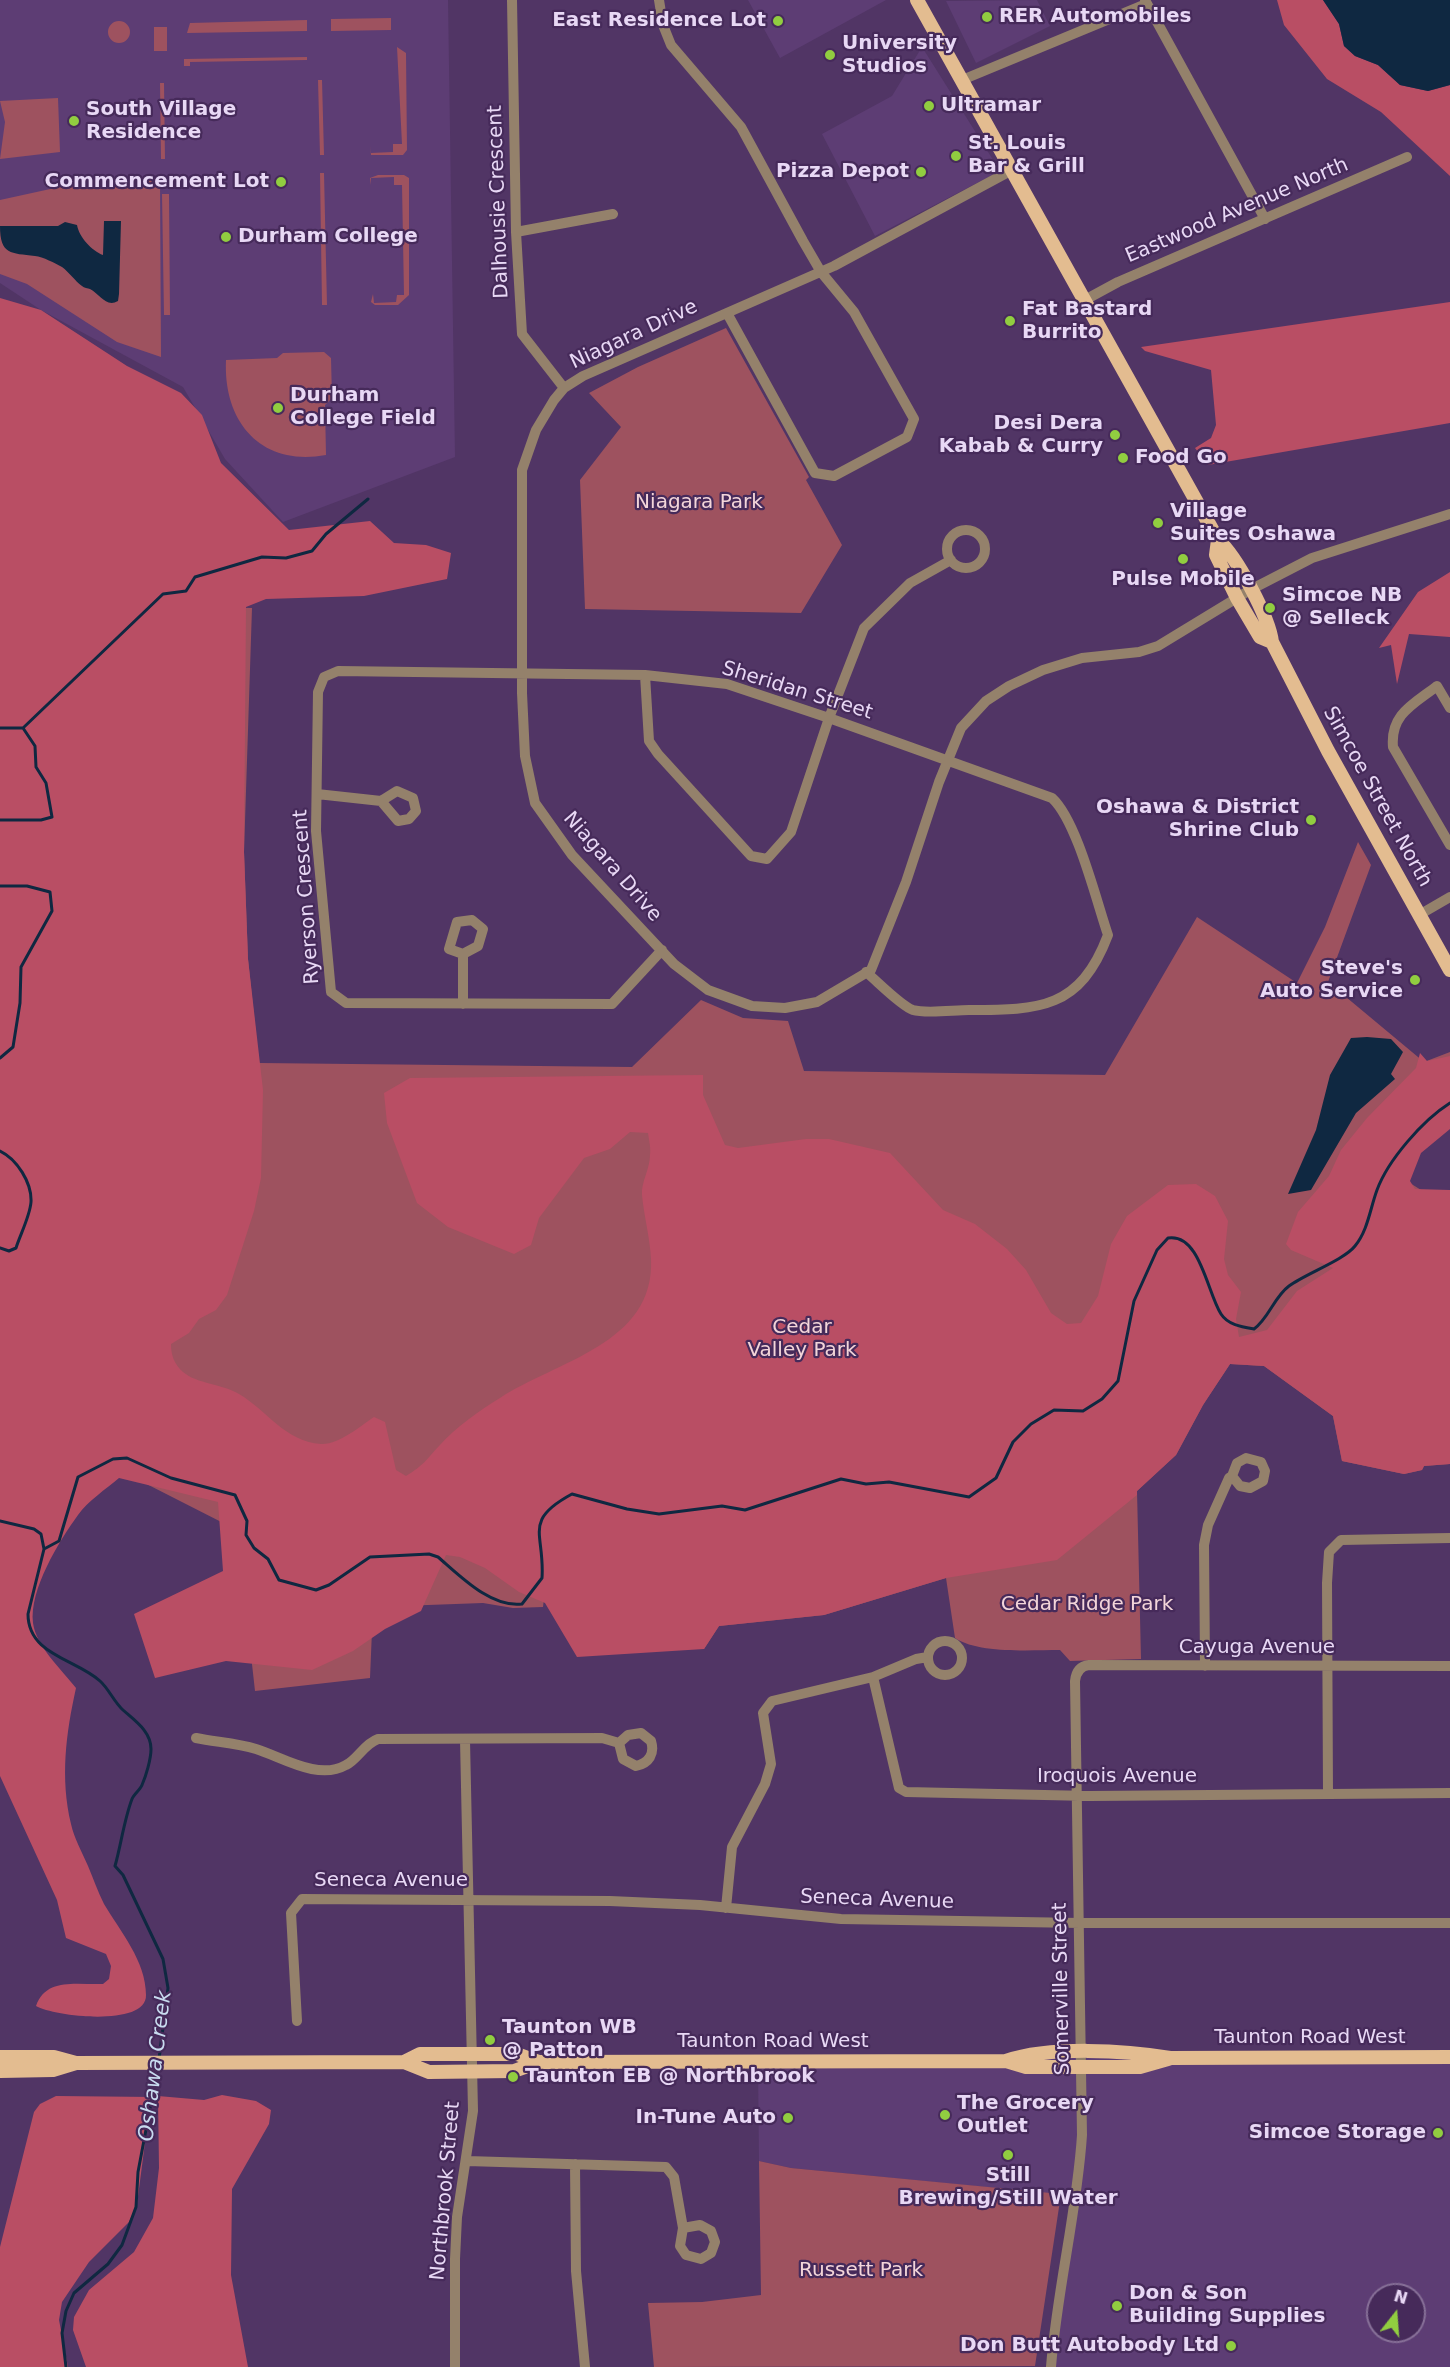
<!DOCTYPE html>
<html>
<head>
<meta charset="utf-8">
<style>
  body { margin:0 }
  #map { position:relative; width:1450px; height:2367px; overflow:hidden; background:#513565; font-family:"DejaVu Sans",sans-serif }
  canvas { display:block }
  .north { position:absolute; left:1366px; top:2283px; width:60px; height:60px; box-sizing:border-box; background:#462a5a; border:2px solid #877098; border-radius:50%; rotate:17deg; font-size:16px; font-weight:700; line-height:24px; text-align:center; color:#e8d8f5 }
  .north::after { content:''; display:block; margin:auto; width:21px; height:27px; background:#91cd40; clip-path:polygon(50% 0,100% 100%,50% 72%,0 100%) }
</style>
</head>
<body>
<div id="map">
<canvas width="1450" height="2367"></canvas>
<div class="north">N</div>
</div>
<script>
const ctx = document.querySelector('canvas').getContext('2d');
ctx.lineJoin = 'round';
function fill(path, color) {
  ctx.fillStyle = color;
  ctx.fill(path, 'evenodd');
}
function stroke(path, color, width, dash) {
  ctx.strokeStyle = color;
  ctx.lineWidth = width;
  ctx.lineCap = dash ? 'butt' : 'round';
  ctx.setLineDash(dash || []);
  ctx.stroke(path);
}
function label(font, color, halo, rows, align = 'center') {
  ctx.font = font + ' "DejaVu Sans",sans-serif';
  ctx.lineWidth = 4.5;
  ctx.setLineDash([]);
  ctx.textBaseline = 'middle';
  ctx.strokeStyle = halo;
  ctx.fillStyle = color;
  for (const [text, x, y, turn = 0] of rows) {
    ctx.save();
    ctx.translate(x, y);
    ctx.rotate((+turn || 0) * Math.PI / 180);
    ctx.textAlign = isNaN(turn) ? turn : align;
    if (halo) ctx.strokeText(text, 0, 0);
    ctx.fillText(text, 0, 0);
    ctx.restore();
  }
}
fill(new Path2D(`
  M0 0H448L455 457 283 522 225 459 183 387 41 310 0 283Z
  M748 0H886L780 58Z
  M1037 0 1050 26 976 63 946 1Z
  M922 47 1000 171 875 236 822 134 892 96Z
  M1058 2053 1450 2057V2367H1051L1077 2196 791 2168 759 2161 758 2064ZM1378 2295H1414V2331H1378Z`), '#5d3d74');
fill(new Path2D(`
  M391 18V30L331 31V19Z
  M307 20V31L187 33 190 23Z
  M108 32a11 11 0 1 1 22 0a11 11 0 1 1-22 0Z
  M154 27H167V51H154Z
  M397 47 406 53 407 150 403 155H371L370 146 371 153 393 152V144H402Z
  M307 57V60L190 62V66H184V59Z
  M318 80H322L324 155H320Z
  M160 83H164L165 159H161Z
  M58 98 60 152 0 159 5 122 0 101Z
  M320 173H324L327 305H322Z
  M404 175 409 178V295L398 305H375L371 302 373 294 374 303 396 302 397 295H404L402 185H394V177L371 178V185L370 178 378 175Z
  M105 177H160L161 357 117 342 27 284 0 274V200Z
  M162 194H169L170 315H164Z
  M726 328 809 477 806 480 842 545 801 613 585 609 580 480 621 427 589 393 638 367Z
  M324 352 331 358 332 398 325 405 326 455C261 467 223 422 226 360L277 358 283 353Z
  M0 602 252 608 244 852 248 959 259 1063 632 1067 701 1000 743 1018 788 1021 804 1071 1105 1075 1197 917 1297 983 1325 927 1358 842 1371 865 1328 982 1424 1062 1450 1052V1117L1397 1175 1450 1208V1464L1424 1466 1422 1470 1404 1474 1342 1461 1333 1416 1264 1366 1230 1364 1203 1405 1176 1455 1137 1491 1141 1659 1070 1661 1060 1650C1030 1650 979 1654 955 1638L946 1578 824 1615 719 1626 704 1649 547 1572 543 1607 513 1608 483 1603 373 1607 370 1678 255 1691 237 1530 121 1471Z
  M759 2161 791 2168 1061 2194 1035 2366 654 2367 648 2303 702 2302 761 2295Z`), '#9e525f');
fill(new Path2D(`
  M1277 0H1323L1339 24 1344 46 1355 56 1378 65 1400 85 1428 91 1450 85V176L1381 112 1327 79 1284 25Z
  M0 298 41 310 127 366 181 393 202 415 221 463 289 530 370 521 394 543 426 545 451 553 447 579 364 596 266 599 246 607 244 852 248 959 263 1090 261 1178 254 1211 227 1295 216 1310 199 1319 189 1333 171 1344C171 1355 174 1364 183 1372 197 1384 223 1384 239 1394 268 1411 284 1441 321 1444 339 1445 360 1426 374 1417L385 1422 396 1470 406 1476C424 1465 426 1460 439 1446 455 1428 480 1410 500 1398 556 1361 655 1344 651 1259 650 1238 644 1216 642 1195 641 1182 650 1169 650 1155 651 1148 649 1140 648 1133L630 1132 610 1149 584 1158 539 1218 531 1245 514 1254 448 1227 417 1203 387 1123 384 1093 410 1078 703 1075V1095L725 1145 738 1148 806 1139H829L890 1153 943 1210 975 1224 1007 1249 1026 1270 1051 1313 1067 1324 1081 1323 1098 1296 1111 1244 1127 1216 1168 1185 1196 1184 1215 1196 1228 1221 1224 1259 1228 1275 1241 1292 1236 1319 1239 1337 1267 1330 1297 1291 1333 1268 1291 1250 1286 1244 1298 1212 1329 1176 1341 1150 1367 1118 1416 1068 1420 1053 1427 1061 1450 1056V1129L1421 1153 1410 1181 1415 1189 1450 1190V1464L1424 1466 1422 1470 1404 1474 1342 1461 1333 1416 1264 1366 1230 1364 1203 1405 1176 1455 1137 1491V1495L1057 1560 946 1578 824 1615 719 1626 704 1649 577 1657 545 1603 519 1592 485 1568 460 1557 446 1555 421 1611 385 1629 353 1651 312 1670 226 1661 155 1678 134 1614 223 1571 218 1502 119 1478C106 1489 88 1501 78 1515 59 1541 29 1590 33 1623 36 1646 62 1670 76 1688 66 1733 60 1778 71 1824 74 1838 82 1852 88 1866 93 1878 98 1892 104 1904 120 1931 146 1961 146 1995 147 2027 55 2017 36 2006 46 1977 77 1985 103 1984L109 1979 111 1966 106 1954 66 1938 57 1900 0 1776Z
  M1450 302V423L1208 465 1195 448 1211 438 1216 425 1211 370 1145 351 1141 347Z
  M1450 572V637L1409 634 1397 684 1391 645 1379 648 1418 592Z
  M222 2095 256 2101 271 2110 269 2124 232 2189 231 2275 248 2367H86L73 2330 74 2317 89 2290 134 2252 153 2218 159 2168 158 2096 204 2100Z
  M56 2096 154 2097 149 2112 137 2204 129 2222 89 2262 62 2302 59 2320 68 2367H0V2247L34 2112 40 2104Z`), '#b94e64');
fill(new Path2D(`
  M1323 0H1450V85L1428 91 1400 85 1378 65 1355 56 1344 46 1339 24Z
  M104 221H121L119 294 118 301C106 308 100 294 90 289 88 288 84 288 82 286 75 281 69 272 62 267 55 263 43 257 35 256 11 253 0 255 0 226H58L65 222 77 225C79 237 92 251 103 255Z
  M1367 1037 1391 1039 1403 1052 1391 1074 1395 1079 1356 1113 1311 1190 1288 1194 1316 1130 1330 1075 1351 1038Z`), '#0f2841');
stroke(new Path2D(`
  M0 728H23
  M23 728 163 594 186 591 195 577 262 557 286 558 312 551 326 534 368 499
  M0 820H41L52 817 46 783 36 767 35 746 23 728
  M0 886H27L50 892 52 911 21 967 20 1003 13 1047 0 1058
  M0 1151C17 1159 32 1183 31 1202 30 1216 20 1235 16 1248L9 1251 0 1248
  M0 1521 34 1529 41 1534 44 1549 28 1614C28 1655 76 1659 100 1681 109 1689 114 1702 123 1710 134 1720 151 1731 151 1749 151 1759 146 1776 142 1785 140 1790 134 1794 132 1799 124 1820 121 1845 115 1866L123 1875 163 1959 168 1988 159 2059
  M44 1549 59 1541 78 1477 113 1459 127 1458 171 1478 235 1495 247 1521 246 1535 254 1548 268 1559 279 1580 316 1590 329 1585 370 1557 429 1554 438 1557C460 1576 491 1608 522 1604L542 1578C545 1533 522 1521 572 1494L627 1509 659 1514 722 1506 745 1510 841 1479 866 1484 889 1482 969 1497 996 1478 1013 1442 1031 1424 1054 1410 1083 1411 1102 1399 1118 1381 1134 1301 1157 1250 1168 1238C1200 1233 1207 1292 1221 1314 1228 1325 1242 1327 1254 1329 1269 1318 1274 1297 1289 1286 1305 1274 1344 1260 1355 1246 1368 1230 1370 1209 1377 1190 1388 1160 1423 1120 1450 1103
  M66 2367 62 2333 66 2311 74 2293 108 2264 122 2245 136 2207 138 2172 158 2066`), '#0f2841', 3);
stroke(new Path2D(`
  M512 0 516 232 522 334 564 388
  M659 0 663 25 671 45 741 127 803 241 821 272 854 312 914 419 907 437 834 476 815 473 727 313
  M1145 0 1265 219
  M962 80 1146 4
  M1012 170 834 266 583 376 564 388 554 400 536 430 522 470V693L525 756 535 803 572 855 674 964 708 990 752 1006 785 1008 817 1002 871 970 906 882 939 782 961 728 986 701 1009 686 1043 670 1082 658 1139 652 1158 646 1250 590 1312 558 1450 514
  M516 232 613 214
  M1083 301 1118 282 1407 157
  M947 549a19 19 0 1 1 38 0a19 19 0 1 1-38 0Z
  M645 675 649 741 658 754 751 856 767 859 791 832 829 718 864 628 910 583 951 560
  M1450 708 1437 686C1414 704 1390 714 1393 747L1450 845
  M317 794 381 801 397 791 413 798 416 811 409 819 398 821 381 801
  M1419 915 1450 897
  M662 950 612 1004 346 1003 331 992 316 831 318 692 324 677 338 671 645 675 727 684 829 718 1052 798C1077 821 1096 900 1108 935 1080 1009 1040 1010 969 1010 954 1010 926 1014 913 1010 901 1006 877 981 866 972
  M463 1004V954L449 949 457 922 472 920 483 929 478 946 463 954
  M928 1658a17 17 0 1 1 34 0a17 17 0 1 1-34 0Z
  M1205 1666 1204 1545 1208 1525 1229 1478 1232 1476 1240 1486 1250 1488 1263 1481 1265 1471 1261 1462 1246 1458 1237 1463 1232 1476
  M873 1677 899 1788 906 1792 1090 1796 1450 1793
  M196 1738C215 1742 237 1743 256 1749 282 1757 318 1781 346 1765 358 1759 364 1744 378 1739L602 1738 619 1743 623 1759 636 1766C649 1763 655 1754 651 1741L641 1733 628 1735 619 1743
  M1328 1794 1327 1583 1329 1552 1341 1540 1450 1538
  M726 1908 732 1847 765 1784 771 1764 763 1713 772 1701 873 1677 916 1659 928 1657
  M297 2021 291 1913 302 1899 610 1901 700 1905 841 1919 1080 1923H1450
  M467 2161 666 2167 674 2177 683 2228 700 2225 711 2231 715 2242 711 2253 701 2259 686 2255 680 2246 683 2228
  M575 2164 576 2271 585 2367
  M455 2367V2259L457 2217 473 2111 465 1740
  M1051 2367C1057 2289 1077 2213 1082 2135L1075 1681C1076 1672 1080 1666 1089 1665L1450 1666`), '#94816b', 10);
stroke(new Path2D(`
  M917 0 1218 540C1237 557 1269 617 1272 642L1328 751 1450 970
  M1218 540 1216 555 1237 598 1260 637 1272 642
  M0 2057H54L76 2063 404 2062 429 2072 514 2071 539 2062
  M1006 2061 1026 2067H1140L1168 2059
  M404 2062 420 2054H517L539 2062 1006 2061C1050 2046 1125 2050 1170 2058L1450 2057
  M0 2071 53 2070 76 2063`), '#e3bc90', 14);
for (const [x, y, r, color] of [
  [987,17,6,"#91cd40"],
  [778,21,6,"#91cd40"],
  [830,55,6,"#91cd40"],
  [929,106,6,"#91cd40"],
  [74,121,6,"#91cd40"],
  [956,156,6,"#91cd40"],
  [921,172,6,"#91cd40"],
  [281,182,6,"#91cd40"],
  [226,237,6,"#91cd40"],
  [1010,321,6,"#91cd40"],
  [278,408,6,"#91cd40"],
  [1115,435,6,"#91cd40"],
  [1123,458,6,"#91cd40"],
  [1158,523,6,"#91cd40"],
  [1183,559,6,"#91cd40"],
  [1270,608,6,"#91cd40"],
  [1311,820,6,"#91cd40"],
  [1415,980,6,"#91cd40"],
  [490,2040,6,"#91cd40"],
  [513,2077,6,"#91cd40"],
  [945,2115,6,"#91cd40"],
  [788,2118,6,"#91cd40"],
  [1438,2133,6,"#91cd40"],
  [1008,2155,6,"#91cd40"],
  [1117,2306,6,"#91cd40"],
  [1231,2346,6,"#91cd40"]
]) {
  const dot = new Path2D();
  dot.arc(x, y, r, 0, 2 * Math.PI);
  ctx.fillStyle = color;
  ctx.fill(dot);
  stroke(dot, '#462a5a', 2);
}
label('bold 20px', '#e8d8f5', '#462a5a', [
  ["RER Automobiles",999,17],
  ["East Residence Lot",766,21,"right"],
  ["University",842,44],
  ["Studios",842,67],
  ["Ultramar",941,106],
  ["South Village",86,110],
  ["Residence",86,133],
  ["St. Louis",968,144],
  ["Bar & Grill",968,167],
  ["Pizza Depot",909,172,"right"],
  ["Commencement Lot",269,182,"right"],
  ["Durham College",238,237],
  ["Fat Bastard",1022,310],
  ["Burrito",1022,333],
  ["Durham",290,396],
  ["College Field",290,419],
  ["Desi Dera",1103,424,"right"],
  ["Kabab & Curry",1103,447,"right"],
  ["Food Go",1135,458],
  ["Village",1170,512],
  ["Suites Oshawa",1170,535],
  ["Pulse Mobile",1183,580,"center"],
  ["Simcoe NB",1282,596],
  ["@ Selleck",1282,619],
  ["Oshawa & District",1299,808,"right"],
  ["Shrine Club",1299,831,"right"],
  ["Steve's",1403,969,"right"],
  ["Auto Service",1403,992,"right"],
  ["Taunton WB",502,2028],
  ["@ Patton",502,2051],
  ["Taunton EB @ Northbrook",525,2077],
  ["The Grocery",957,2104],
  ["Outlet",957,2127],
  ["In-Tune Auto",776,2118,"right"],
  ["Simcoe Storage",1426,2133,"right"],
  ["Still",1008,2176,"center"],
  ["Brewing/Still Water",1008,2199,"center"],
  ["Don & Son",1129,2294],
  ["Building Supplies",1129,2317],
  ["Don Butt Autobody Ltd",1219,2346,"right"]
], 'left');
label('20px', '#e8d8f5', '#462a5a', [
  ["Dalhousie Crescent",499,202,-92],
  ["Eastwood Avenue North",1237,211,-23],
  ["Niagara Drive",634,335,-25],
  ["Sheridan Street",797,691,17],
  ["Simcoe Street North",1377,797,61],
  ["Niagara Drive",612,867,49],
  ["Ryerson Crescent",307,897,-94],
  ["Cayuga Avenue",1257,1648],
  ["Iroquois Avenue",1117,1777],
  ["Seneca Avenue",391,1881],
  ["Seneca Avenue",877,1900,2],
  ["Somerville Street",1062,1989,-91],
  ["Taunton Road West",1310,2038],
  ["Taunton Road West",773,2042],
  ["Northbrook Street",446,2191,-85]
]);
label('20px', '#f3d5d9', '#462a5a', [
  ["Niagara Park",699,503],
  ["Cedar",802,1328],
  ["Valley Park",802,1351],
  ["Cedar Ridge Park",1087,1605],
  ["Russett Park",861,2271]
]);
label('italic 21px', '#c8dbef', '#462a5a', [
  ["Oshawa Creek",156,2066,-83]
]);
</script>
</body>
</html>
